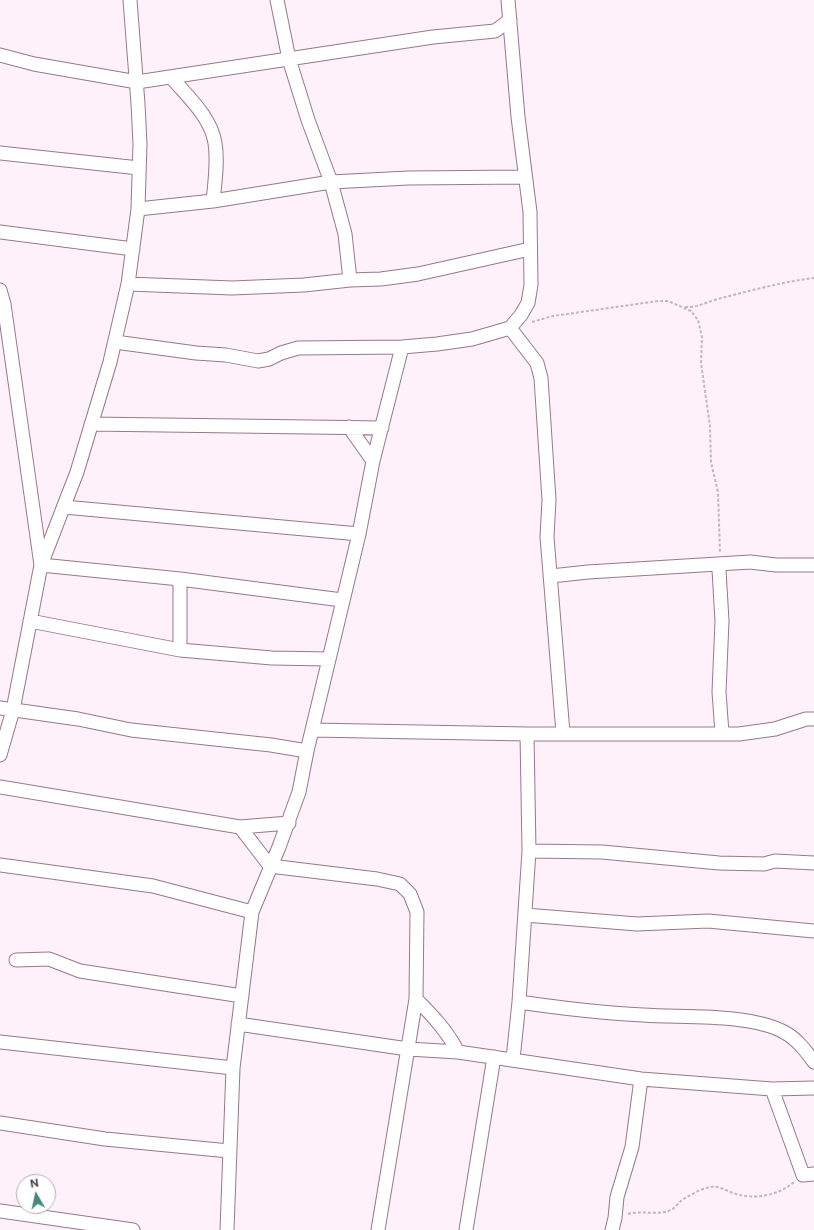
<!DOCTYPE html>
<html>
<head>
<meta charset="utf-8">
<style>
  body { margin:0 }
  #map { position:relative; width:814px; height:1230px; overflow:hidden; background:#fef1fa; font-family:"Public Sans",sans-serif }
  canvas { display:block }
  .north { position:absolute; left:16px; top:1174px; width:40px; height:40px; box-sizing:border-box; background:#fff; border:1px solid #b4afb3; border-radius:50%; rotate:351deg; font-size:11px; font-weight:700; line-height:16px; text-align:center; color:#443841 }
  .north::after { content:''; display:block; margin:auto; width:14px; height:18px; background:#438980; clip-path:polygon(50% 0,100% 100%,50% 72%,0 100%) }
</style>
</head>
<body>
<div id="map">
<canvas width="814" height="1230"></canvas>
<div class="north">N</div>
</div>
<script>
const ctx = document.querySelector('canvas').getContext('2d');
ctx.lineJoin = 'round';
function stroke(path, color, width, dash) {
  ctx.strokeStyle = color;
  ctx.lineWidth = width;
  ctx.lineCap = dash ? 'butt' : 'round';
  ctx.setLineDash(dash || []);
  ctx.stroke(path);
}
const street = new Path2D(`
  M277 0 289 59 308 120 331 182 345 234 350 280
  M0 55 34 64 137 82 433 37 495 31 510 20
  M171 77C187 96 211 117 215 143 218 161 215 182 213 201
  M0 153 139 168
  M138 209 213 201 331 182 408 178 525 177
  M0 232 133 249
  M128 284 232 288 304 285 350 280 381 279 418 274 530 249
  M0 290 4 304 41 565 180 579 342 600
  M510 328 537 363 541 378 549 500 547 537 563 733
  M115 342 196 353 226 355 258 361 269 359 281 353 298 348 402 347 437 344 472 339 510 328 521 315 528 303 531 285 530 212 518 117 508 0
  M91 424 382 428
  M349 427 373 461
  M64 507 359 534
  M721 564 719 570 722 621 719 692 722 733
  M551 576 588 572 750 562 776 565H814
  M30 621 180 650 272 658 329 659
  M180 650V579
  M0 708 78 719 131 730 271 745 307 751
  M312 730 527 734H739L775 729 806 719H814
  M0 755 13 710 41 565 77 472 110 362 128 284 138 209 140 144 138 104 130 0
  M0 787 240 827 289 823
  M240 827 270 866 377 879 400 884 410 894 417 912 416 999 378 1230
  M529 851 602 852 719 863 764 864 775 861 814 863
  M0 865 153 886 252 912
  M525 915 637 924 708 921 814 931
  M16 960 49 959 80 971 242 996
  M416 999C433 1016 447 1031 458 1052
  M519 1002C560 1008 601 1013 643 1015 683 1018 748 1013 784 1032 797 1039 806 1051 814 1062
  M238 1024 408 1049 458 1052 641 1079 772 1089 814 1088
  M0 1042 233 1068
  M513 1059 519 1002 529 851 527 734
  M772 1089 803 1175 814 1174
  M0 1123 105 1139 229 1151
  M0 1211 133 1230
  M227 1230 233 1068 252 912 279 847 299 792 307 751 359 534 373 461 402 347
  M466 1230 494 1057
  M612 1230 615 1218 617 1197 632 1147 641 1079`);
stroke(street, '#95798d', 15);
stroke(new Path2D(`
  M685 307C697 308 706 302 718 299 749 291 781 282 814 278
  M532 322 553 316 658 301H668L691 311 698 320 702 337 701 363 710 426 711 462 718 492 720 553
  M628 1214C641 1210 658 1216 671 1210 675 1208 678 1203 682 1200 690 1195 701 1189 710 1187 719 1185 728 1192 736 1194 756 1200 779 1195 794 1182`), '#c2b6bf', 2, [3, 2]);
stroke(street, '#fff', 13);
</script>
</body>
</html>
